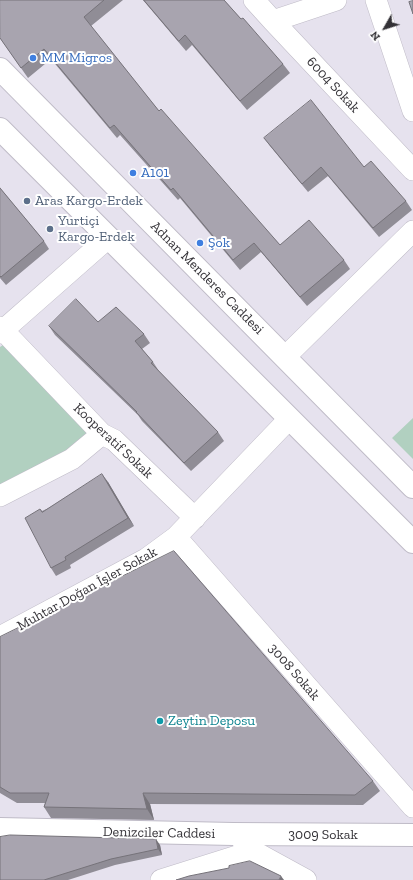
<!DOCTYPE html>
<html>
<head>
<meta charset="utf-8">
<style>
  body { margin:0 }
  #map { position:relative; width:413px; height:880px; overflow:hidden; background:#e6e2ee; font-family:"Zilla Slab",serif }
  canvas { display:block }
  .north { position:absolute; left:365px; top:8px; width:40px; height:40px; -webkit-text-stroke:3px #fff; paint-order:stroke; rotate:231deg; font-size:11px; font-weight:700; line-height:16px; text-align:center; color:#333136 }
  .north::after { content:''; display:block; margin:auto; width:14px; height:18px; background:#333136; clip-path:polygon(50% 0,100% 100%,50% 72%,0 100%) }
</style>
</head>
<body>
<div id="map">
<canvas width="413" height="880"></canvas>
<div class="north">N</div>
</div>
<script>
const ctx = document.querySelector('canvas').getContext('2d');
ctx.lineJoin = 'round';
function fill(path, color) {
  ctx.fillStyle = color;
  ctx.fill(path, 'evenodd');
}
function stroke(path, color, width, dash) {
  ctx.strokeStyle = color;
  ctx.lineWidth = width;
  ctx.lineCap = dash ? 'butt' : 'round';
  ctx.setLineDash(dash || []);
  ctx.stroke(path);
}
function label(font, color, halo, rows, align = 'center') {
  ctx.font = font + ' "Zilla Slab",serif';
  ctx.lineWidth = 4;
  ctx.setLineDash([]);
  ctx.textBaseline = 'middle';
  ctx.strokeStyle = halo;
  ctx.fillStyle = color;
  for (const [text, x, y, turn = 0] of rows) {
    ctx.save();
    ctx.translate(x, y);
    ctx.rotate((+turn || 0) * Math.PI / 180);
    ctx.textAlign = isNaN(turn) ? turn : align;
    if (halo) ctx.strokeText(text, 0, 0);
    ctx.fillText(text, 0, 0);
    ctx.restore();
  }
}
fill(new Path2D(`
  M3 345 91 435 59 460 0 489V347Z
  M413 418V459L392 438Z`), '#b1d0c0');
const minor = new Path2D(`
  M254 0 273 21 413 170
  M376 0 413 111
  M273 21 336 0
  M0 327 102 434 114 440 195 518
  M0 333 108 238
  M285 357 413 231
  M0 496 72 459 102 434
  M176 537 413 807
  M0 637 146 559 176 537 289 419
  M243 842 253 851 306 880
  M161 880 253 851`);
const secondary = new Path2D(`
  M0 829 233 834 413 835`);
const primary = new Path2D(`
  M0 69 413 487
  M0 129 413 542`);
stroke(minor, '#bfbbc7', 22);
stroke(secondary, '#bfbbc7', 24);
stroke(primary, '#bfbbc7', 24);
stroke(minor, '#fff', 21);
stroke(secondary, '#fff', 22);
stroke(primary, '#fff', 22);
fill(new Path2D(`
  M0 0H123L91 26 159 111 280 245 344 260 350 269 307 306 261 252 240 270 180 198 178 200 120 135 117 138 51 59 28 78 0 38Z
  M143 0H224L241 19 283 64 290 73 247 110 192 45 186 51Z
  M264 138 364 167 406 201 412 210 379 237 328 176 308 192 270 146Z
  M0 188 44 241 49 249 6 285 0 278Z
  M98 322 144 334 150 343 142 349 153 362 159 371 218 432 224 441 191 471 142 421 138 415 55 335 49 326Z
  M108 482 134 526 70 565 71 568 56 576 51 568 40 509 42 511Z
  M0 637 373 781 380 791 363 805 150 804 154 820 51 818 44 807 45 803H17L0 793Z
  M160 845 162 855 115 865 68 880H0Z`), '#908d96');
fill(new Path2D(`
  M102 474 108 482 134 526 128 518Z
  M143 793 150 804 154 820 147 809Z
  M156 839 160 845 162 855 158 849Z
  M281 876 284 880H279Z`), '#76737a');
const building = new Path2D(`
  M0 0H104L84 17 159 111 161 109 280 245 309 220 344 260 300 297 254 243 233 260 173 188 171 190 114 125 110 128 44 49 21 68 0 38Z
  M144 0H224L241 19 243 18 283 64 240 101 185 35 179 41Z
  M413 1V14L409 2Z
  M311 100 364 167 371 161 406 201 373 228 321 167 302 184 264 138Z
  M0 188 44 241 1 277 0 276Z
  M76 299 98 322 116 307 144 334 135 341 153 362 151 363 218 432 184 463 136 412H137L49 326Z
  M102 474 128 518 65 557 66 560 51 568 25 518 40 509 42 512Z
  M174 551 373 781 355 795 143 793 147 809 44 807 49 793H10L0 787V637Z
  M10 835 156 839 158 849 111 859 44 880H0V837Z
  M250 861 281 876 279 880H176L189 876 229 868V866Z`);
fill(building, '#a8a4af');
stroke(building, '#76737a', 1);
for (const [x, y, r, color] of [
  [33,58,4,"#3f7fe0"],
  [133,173,4,"#3f7fe0"],
  [27,201,4,"#5c6f8a"],
  [50,229,4,"#5c6f8a"],
  [200,243,4,"#3f7fe0"],
  [160,721,4,"#0f9aa8"]
]) {
  const dot = new Path2D();
  dot.arc(x, y, r, 0, 2 * Math.PI);
  ctx.fillStyle = color;
  ctx.fill(dot);
  stroke(dot, '#fff', 1.5);
}
label('14px', '#366cbe', '#fff', [
  ["MM Migros",41,58],
  ["A101",141,173],
  ["Şok",208,243]
], 'left');
label('14px', '#333136', '#fff', [
  ["6004 Sokak",333,85,47],
  ["Adnan Menderes Caddesi",207,278,45],
  ["Kooperatif Sokak",113,441,43],
  ["Muhtar Doğan İşler Sokak",87,589,-29],
  ["3008 Sokak",294,672,49],
  ["Denizciler Caddesi",159,833,1],
  ["3009 Sokak",323,835]
]);
label('14px', '#4e5e75', '#fff', [
  ["Aras Kargo-Erdek",35,201],
  ["Yurtiçi",58,221],
  ["Kargo-Erdek",58,237]
], 'left');
label('14px', '#0d838f', '#fff', [
  ["Zeytin Deposu",168,721]
], 'left');
</script>
</body>
</html>
